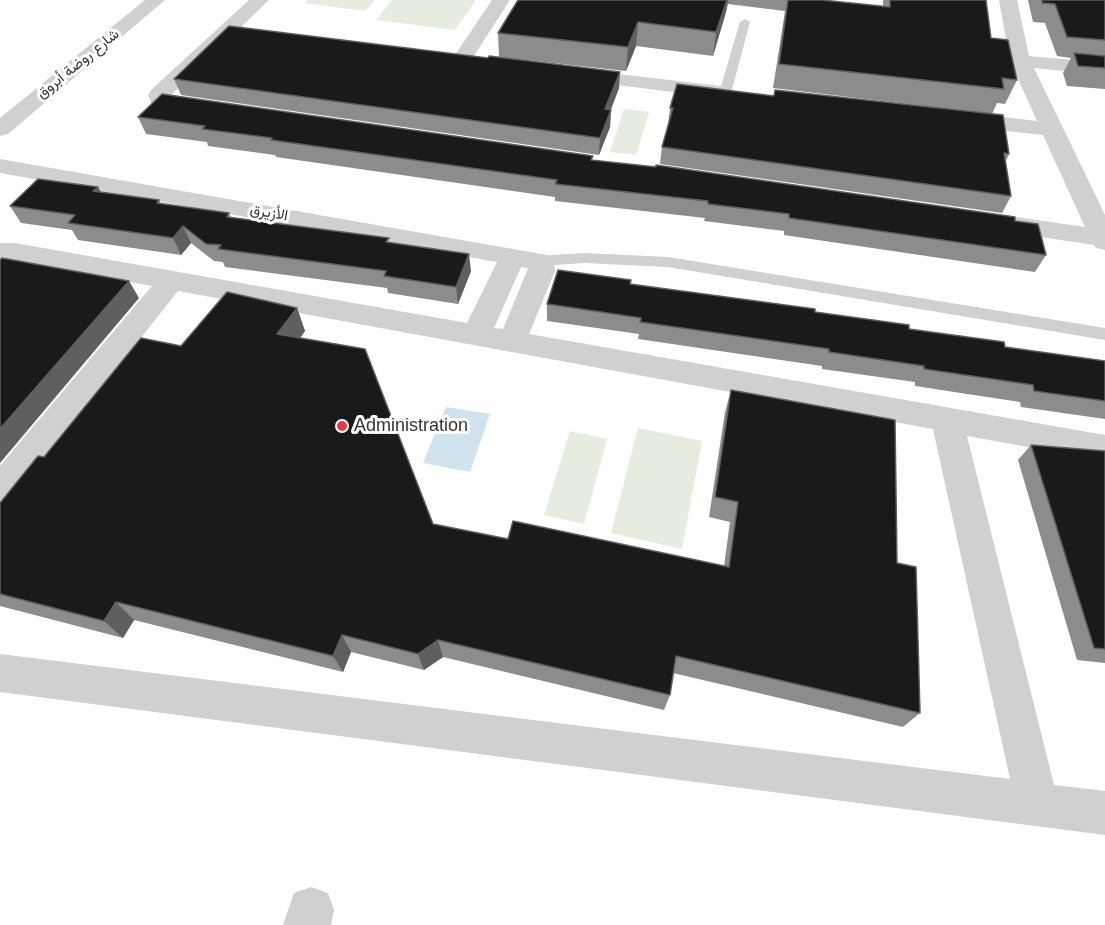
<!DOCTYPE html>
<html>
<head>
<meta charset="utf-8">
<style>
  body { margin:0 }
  canvas { display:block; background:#fff }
</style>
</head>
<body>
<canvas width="1105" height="925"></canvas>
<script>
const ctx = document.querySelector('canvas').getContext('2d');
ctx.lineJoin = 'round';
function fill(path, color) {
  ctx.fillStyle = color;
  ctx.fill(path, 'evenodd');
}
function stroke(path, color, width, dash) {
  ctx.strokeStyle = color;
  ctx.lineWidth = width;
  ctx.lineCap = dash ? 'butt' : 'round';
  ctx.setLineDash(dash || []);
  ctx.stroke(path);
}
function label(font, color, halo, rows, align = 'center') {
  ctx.font = font + ' Helvetica,Vazirmatn,sans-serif';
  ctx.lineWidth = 6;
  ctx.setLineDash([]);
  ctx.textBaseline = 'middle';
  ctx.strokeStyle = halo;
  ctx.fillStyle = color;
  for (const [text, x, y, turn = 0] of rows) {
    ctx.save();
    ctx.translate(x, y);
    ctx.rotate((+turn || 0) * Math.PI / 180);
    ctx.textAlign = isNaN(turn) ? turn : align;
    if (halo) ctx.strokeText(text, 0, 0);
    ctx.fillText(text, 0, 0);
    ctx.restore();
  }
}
fill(new Path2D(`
  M307 0H375L365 11 305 3Z
  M392 0H476L455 30 376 20Z
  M624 109 649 112 636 155 610 152Z
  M638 428 702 441 682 549 611 533Z
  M570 431 607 439 584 524 544 515Z`), '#e6ecdf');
fill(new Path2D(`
  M446 407 490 414 470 472 423 463Z`), '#cfe2ee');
fill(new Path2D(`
  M745 19 750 22 731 93 725 97 721 95 719 93 740 22Z
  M585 253 668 257 1105 328V340L668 267 585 263 538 266 531 261 538 256Z`), '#d0d0d0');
fill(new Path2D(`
  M145 0H165L8 134 0 136V118Z
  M249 0H269L170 96 206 102 209 107 206 112 198 114 153 106 148 95 151 90Z
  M492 0H510L468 65H454L451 61Z
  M999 0H1017L1029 56 1105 63V75L1034 68 1105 215V250L1096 248 1094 245 995 230 986 228 982 222 986 216 995 214 1085 227 1043 135 960 126 952 124 949 119 952 114 960 112 1037 121 1010 61Z
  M576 69 721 86 729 87 732 92 729 97 721 98 569 79 566 75 569 71Z
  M0 159 547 255 554 264 555 271 529 334 1105 435V461L967 436 1054 785 1105 791V835L0 692V654L1010 779 933 429 178 291 12 500 0 504V466L152 286 15 261H0V243H15L467 323 497 262 0 173ZM521 267 528 268 527 271 503 329 494 328Z
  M311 887 328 893 334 910 331 925H283L294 893Z`), '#d0d0d0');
fill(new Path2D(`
  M518 0H822L883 6V0H986L991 38 1017 80 1005 104 997 103 992 114 773 88 785 11 728 4 726 12 713 56 636 46 626 71 499 57 498 33Z
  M1028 0H1105V89L1067 86 1063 73 1071 58 1057 56 1045 23 1033 22Z
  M174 79 619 88 611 110 610 127 599 155 181 95Z
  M775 90 1009 154 1006 161 1011 196 1002 213 660 164 662 147 668 125 670 108 773 96Z
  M138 117 593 160 1015 221 1046 255 1035 272 784 235V231L704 221 705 218 555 201V197L276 157 275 155 208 146 207 142 146 134Z
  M98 187 101 192 159 200 161 204 229 213 231 218 390 243 471 271 458 304 388 293 387 288 225 267 223 262 214 261 191 243 181 255 78 240 72 230 21 223 10 206Z
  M631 284 815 312 1005 347 1105 361V419L1021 407 1020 402 915 386V382L822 369V366L638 339 639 334 547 321V304Z
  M297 308 305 331 300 338 433 524 508 539 724 566 730 522 709 517 725 412 731 390 897 563 920 713 903 727 673 673 670 695 664 710 443 657 424 670 351 652 343 672 134 620 123 638 0 606V503L44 457 181 346Z
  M1031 445 1105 451V663L1077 660 1018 460Z`), '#8c8c8c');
fill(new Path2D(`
  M727 0H728L726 12 713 56 716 32Z
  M638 22 636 46 626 71 628 47Z
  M620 72 619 88 604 126 605 109Z
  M611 110 610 127 599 155 600 138Z
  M98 187 107 204 93 191Z
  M183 226 191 243 181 255 173 238Z
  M469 254 471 271 458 304 456 287Z
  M129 281 139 298 0 463V429Z
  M297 308 305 331 286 357 277 334Z
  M116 602 134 620 123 638 104 621Z
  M342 635 351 652 343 672 333 656Z
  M438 640 443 657 424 670 418 654Z`), '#5f5f5f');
const building = new Path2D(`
  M518 0H727L716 32 638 22 628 47 498 33Z
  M788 0H822L890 7V0H986L991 38 1008 40 1017 80 1002 78 1004 89 779 64Z
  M1042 0H1105V40L1067 37 1055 4 1042 3Z
  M229 26 488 58 489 56 620 72 605 109 611 110 600 138 174 79Z
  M1074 53 1105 56V68L1078 66Z
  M677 84 774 96 775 90 1003 115 1009 154 1004 153 1011 196 662 147 673 108H670Z
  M162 94 593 156 591 160 656 167V165L1015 217V221L1038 224 1046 255 789 218V214L708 204V201L555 184 557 180 271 140 272 138 202 129 205 126 138 117Z
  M38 179 98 187 93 191 159 200 157 203 229 213 227 217 389 238 386 242 469 254 456 287 384 276 386 271 218 249 221 245 206 244 183 226 173 238 68 223 75 215 10 206Z
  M2 258 129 281 0 429V260Z
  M558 270 631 280 630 284 815 309V312L909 325V329L1004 342 1005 347 1105 361V401L1034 391 1033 385 924 369V366L829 352V349L640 322 641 318 547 304Z
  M227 292 297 308 277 334 365 349 433 524 508 539 513 521 729 567 738 502 715 497 731 390 895 420 897 563 916 567 920 713 676 656 670 695 438 640 418 654 342 635 333 656 116 602 104 621 0 594V503L38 456 44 457 141 338 181 346Z
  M1031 445 1105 451V649L1094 648Z`);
fill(building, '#1a1a1a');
stroke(building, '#5f5f5f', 1.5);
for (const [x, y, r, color] of [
  [342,426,6,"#e63946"]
]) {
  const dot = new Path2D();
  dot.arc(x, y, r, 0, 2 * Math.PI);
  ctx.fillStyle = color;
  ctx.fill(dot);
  stroke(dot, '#fff', 2);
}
label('15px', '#333', '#fff', [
  ["شارع روضة أبروق",78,64,-39],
  ["الأزيرق",269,213,10]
]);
label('18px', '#333', '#fff', [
  ["Administration",354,426]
], 'left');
</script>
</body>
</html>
